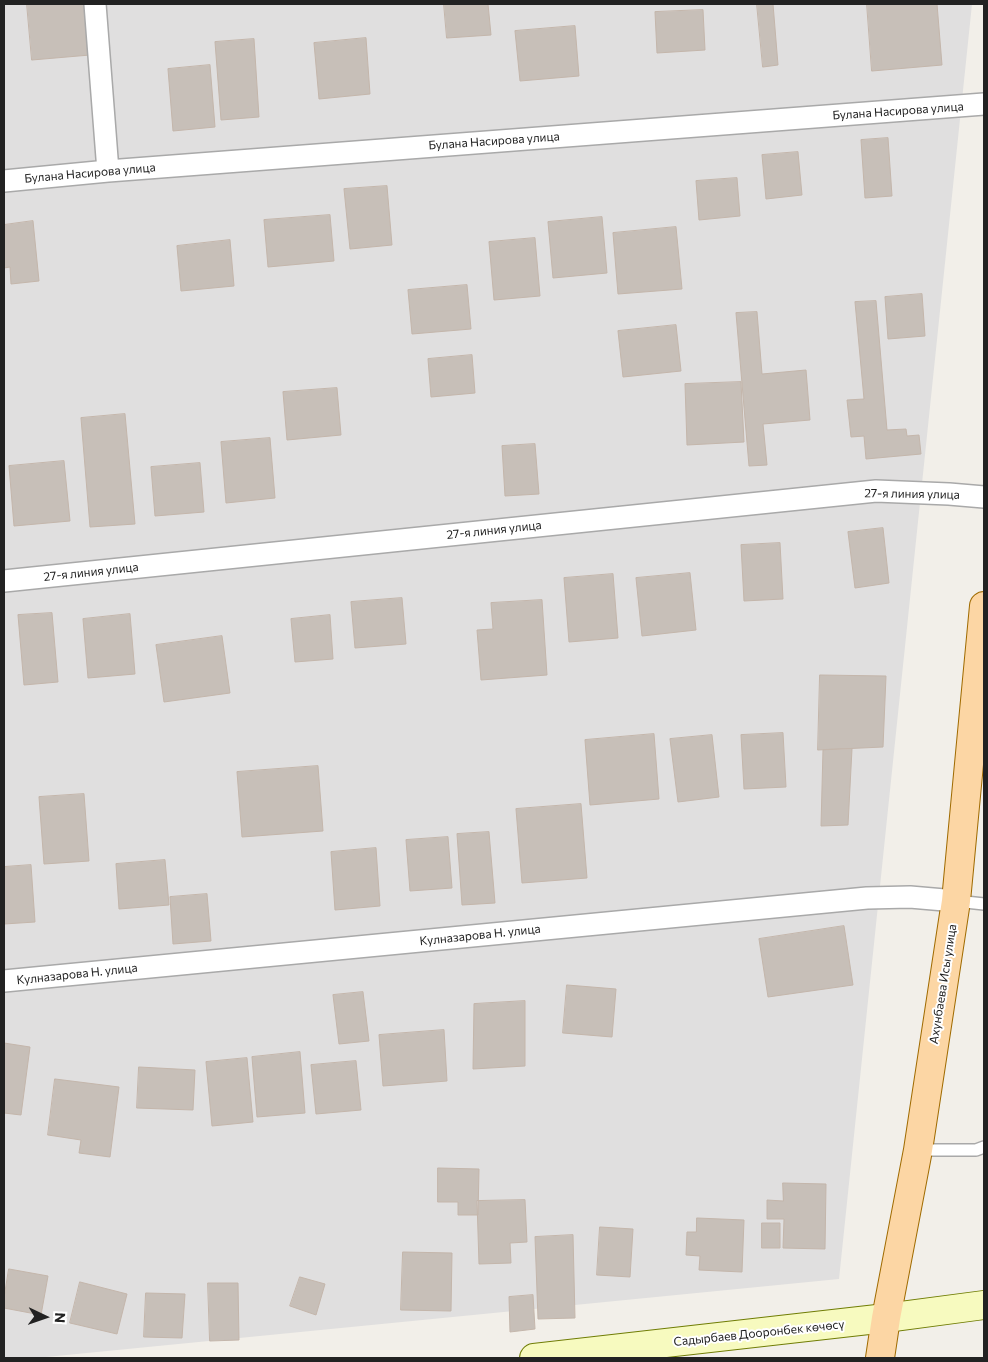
<!DOCTYPE html>
<html>
<head>
<meta charset="utf-8">
<style>
  body { margin:0 }
  #map { position:relative; width:988px; height:1362px; overflow:hidden; background:#f2efe9; font-family:Commissioner,sans-serif }
  canvas { display:block }
  .frame { position:absolute; inset:0; border:5px solid #222; pointer-events:none }
  .north { position:absolute; left:20px; top:1292px; width:50px; height:50px; -webkit-text-stroke:4px #fff; paint-order:stroke; rotate:93deg; font-size:14px; font-weight:700; line-height:20px; text-align:center; color:#222 }
  .north::after { content:''; display:block; margin:auto; width:18px; height:22px; background:#222; clip-path:polygon(50% 0,100% 100%,50% 72%,0 100%) }
</style>
</head>
<body>
<div id="map">
<canvas width="988" height="1362"></canvas>
<div class="frame"></div>
<div class="north">N</div>
</div>
<script>
const ctx = document.querySelector('canvas').getContext('2d');
ctx.lineJoin = 'round';
function fill(path, color) {
  ctx.fillStyle = color;
  ctx.fill(path, 'evenodd');
}
function stroke(path, color, width, dash) {
  ctx.strokeStyle = color;
  ctx.lineWidth = width;
  ctx.lineCap = dash ? 'butt' : 'round';
  ctx.setLineDash(dash || []);
  ctx.stroke(path);
}
function label(font, color, halo, rows, align = 'center') {
  ctx.font = font + ' Commissioner,sans-serif';
  ctx.lineWidth = 4;
  ctx.setLineDash([]);
  ctx.textBaseline = 'middle';
  ctx.strokeStyle = halo;
  ctx.fillStyle = color;
  for (const [text, x, y, turn = 0] of rows) {
    ctx.save();
    ctx.translate(x, y);
    ctx.rotate((+turn || 0) * Math.PI / 180);
    ctx.textAlign = isNaN(turn) ? turn : align;
    if (halo) ctx.strokeText(text, 0, 0);
    ctx.fillText(text, 0, 0);
    ctx.restore();
  }
}
fill(new Path2D(`
  M4 4H972L839 1279 36 1358H4Z`), '#e0dfdf');
const building = new Path2D(`
  M27 4H86L90 55 32 60Z
  M444 4H488L491 35 447 38Z
  M757 4H773L778 65 763 67Z
  M867 4H937L942 65 872 71Z
  M703 10 705 50 657 53 655 12Z
  M575 26 579 76 520 81 515 31Z
  M366 38 370 94 319 99 314 43Z
  M254 39 259 117 221 120 215 42Z
  M210 65 215 127 173 131 168 69Z
  M888 138 892 196 865 198 861 140Z
  M798 152 802 195 766 199 762 155Z
  M737 178 740 216 699 220 696 181Z
  M387 186 392 245 350 249 344 189Z
  M330 215 334 261 268 267 264 220Z
  M602 217 607 273 553 278 548 222Z
  M33 221 39 281 11 284 10 267 4 268V225Z
  M676 227 682 289 618 294 613 233Z
  M535 238 540 296 494 300 489 242Z
  M230 240 234 286 181 291 177 246Z
  M467 285 471 329 412 334 408 290Z
  M922 294 925 336 888 339 885 297Z
  M876 301 887 430 906 429 907 436 919 435 921 454 866 459 864 436 851 437 847 400 864 399 855 302Z
  M757 312 762 374 806 370 810 420 763 424 767 465 749 466 736 313Z
  M676 325 681 371 623 377 618 331Z
  M472 355 475 393 431 397 428 359Z
  M741 382 744 442 687 445 685 384Z
  M337 388 341 435 287 440 283 392Z
  M125 414 135 524 90 527 81 418Z
  M270 438 275 498 226 503 221 442Z
  M535 444 539 494 505 496 502 446Z
  M64 461 70 521 14 526 9 466Z
  M200 463 204 512 155 516 151 467Z
  M883 528 889 583 855 588 848 532Z
  M780 543 783 599 744 601 741 545Z
  M690 573 696 630 642 636 636 578Z
  M613 574 618 638 569 642 564 578Z
  M402 598 406 644 355 648 351 602Z
  M542 600 547 675 481 680 477 630 493 629 491 603Z
  M52 613 58 682 24 685 18 615Z
  M130 614 135 674 88 678 83 619Z
  M330 615 333 659 295 662 291 619Z
  M222 636 230 693 164 702 156 645Z
  M820 675 886 676 883 747 818 750Z
  M783 733 786 787 744 789 741 735Z
  M654 734 659 799 590 805 585 740Z
  M712 735 719 797 678 802 670 739Z
  M852 749 848 825 821 826 823 750Z
  M318 766 323 831 242 837 237 772Z
  M84 794 89 861 44 864 39 797Z
  M581 804 587 878 522 883 516 809Z
  M489 832 495 903 462 905 457 834Z
  M448 837 452 888 410 891 406 840Z
  M376 848 380 906 335 910 331 852Z
  M165 860 169 905 119 909 116 864Z
  M31 865 35 922 4 924V867Z
  M207 894 211 941 173 944 170 897Z
  M844 926 853 985 768 997 759 939Z
  M567 985 616 989 612 1037 563 1033Z
  M363 992 369 1041 339 1044 333 995Z
  M525 1001V1066L473 1069 474 1004Z
  M444 1030 447 1081 383 1086 379 1035Z
  M4 1043 30 1047 21 1115 4 1113Z
  M300 1052 305 1113 257 1117 252 1057Z
  M247 1058 253 1122 212 1126 206 1062Z
  M356 1061 361 1110 316 1114 311 1065Z
  M139 1067 195 1070 193 1110 137 1108Z
  M55 1079 119 1087 110 1157 79 1153 81 1140 48 1135Z
  M438 1168 479 1169 478 1215H458V1202H438Z
  M783 1183 826 1184 825 1249 783 1248 784 1219H767V1200L783 1201Z
  M525 1200 527 1242 510 1243 511 1263 479 1264 477 1201Z
  M697 1218 744 1220 742 1272 699 1270 700 1256 686 1255 687 1232H696Z
  M762 1223H780V1248H762Z
  M600 1227 633 1229 630 1277 597 1275Z
  M573 1235 575 1318 538 1319 535 1237Z
  M403 1252 452 1253 451 1311 401 1310Z
  M9 1269 48 1276 41 1315 4 1308V1298Z
  M300 1277 325 1284 316 1315 290 1306Z
  M80 1282 127 1294 117 1334 70 1323Z
  M208 1283H238L239 1340 210 1341Z
  M146 1293 185 1294 182 1338 144 1337Z
  M533 1295 535 1329 510 1332 509 1297Z`);
fill(building, '#c7bfb8');
stroke(building, '#c4b6ab', 1);
const lane = new Path2D(`
  M956 901 984 904
  M918 1150H976L984 1147`);
const street = new Path2D(`
  M95 4 108 171
  M4 181 108 171 984 104
  M4 581 876 491 949 494 984 497
  M4 981 867 898 910 897 956 901`);
const secondary = new Path2D(`
  M534 1358 886 1318 984 1305`);
const primary = new Path2D(`
  M880 1358 886 1318 918 1150 956 901 984 606`);
stroke(lane, '#a9a9a9', 14);
stroke(street, '#a9a9a9', 24);
stroke(secondary, '#707d05', 30);
stroke(primary, '#a06b00', 30);
stroke(lane, '#fff', 11);
stroke(street, '#fff', 21);
stroke(secondary, '#f7fabf', 28);
stroke(primary, '#fcd6a4', 28);
label('12px', '#222', '#fff', [
  ["Булана Насирова улица",898,111,-4],
  ["Булана Насирова улица",494,141,-4],
  ["Булана Насирова улица",90,173,-5],
  ["27-я линия улица",912,494,1],
  ["27-я линия улица",494,530,-6],
  ["27-я линия улица",91,572,-6],
  ["Кулназарова Н. улица",480,935,-6],
  ["Кулназарова Н. улица",77,974,-6],
  ["Ахунбаева Исы улица",943,984,-81],
  ["Садырбаев Дооронбек көчөсү",759,1333,-6]
]);
</script>
</body>
</html>
